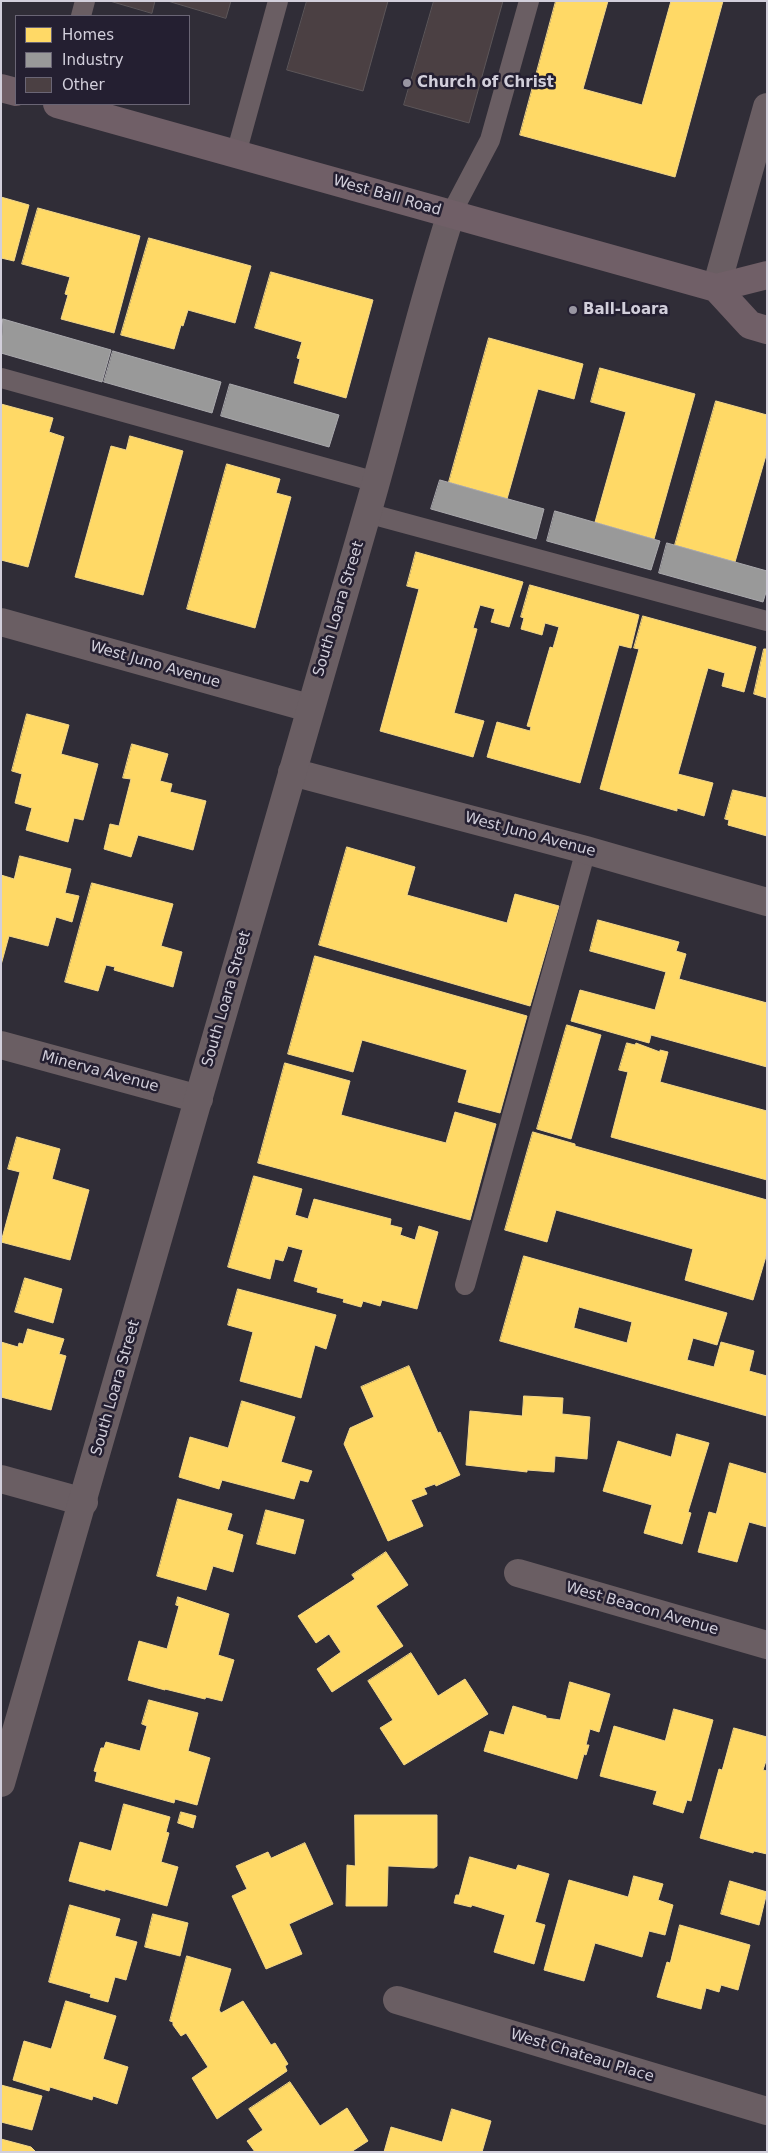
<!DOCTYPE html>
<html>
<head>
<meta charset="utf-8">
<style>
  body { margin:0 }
  #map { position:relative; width:768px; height:2153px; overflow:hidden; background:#302d37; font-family:"DejaVu Sans",sans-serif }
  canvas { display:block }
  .frame { position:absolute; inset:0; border:2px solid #d2cfdb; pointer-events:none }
  .legend { position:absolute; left:15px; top:15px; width:175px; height:90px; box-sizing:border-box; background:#241f31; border:1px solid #6a6575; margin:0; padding:6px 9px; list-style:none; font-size:15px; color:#d2cfdb }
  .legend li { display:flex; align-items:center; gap:10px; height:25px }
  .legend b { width:25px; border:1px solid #6a6575 }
</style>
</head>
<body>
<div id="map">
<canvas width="768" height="2153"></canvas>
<div class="frame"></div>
<ul class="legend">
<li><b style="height:14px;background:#ffd966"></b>Homes</li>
<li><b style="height:14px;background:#999"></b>Industry</li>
<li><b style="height:14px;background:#4b4043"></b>Other</li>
</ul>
</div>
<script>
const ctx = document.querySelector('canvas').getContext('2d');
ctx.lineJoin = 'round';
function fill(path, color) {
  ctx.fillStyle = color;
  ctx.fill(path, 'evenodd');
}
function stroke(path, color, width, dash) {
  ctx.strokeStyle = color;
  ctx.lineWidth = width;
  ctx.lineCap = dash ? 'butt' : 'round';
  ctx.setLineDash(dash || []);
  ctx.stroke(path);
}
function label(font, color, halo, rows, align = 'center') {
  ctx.font = font + ' "DejaVu Sans",sans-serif';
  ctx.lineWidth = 5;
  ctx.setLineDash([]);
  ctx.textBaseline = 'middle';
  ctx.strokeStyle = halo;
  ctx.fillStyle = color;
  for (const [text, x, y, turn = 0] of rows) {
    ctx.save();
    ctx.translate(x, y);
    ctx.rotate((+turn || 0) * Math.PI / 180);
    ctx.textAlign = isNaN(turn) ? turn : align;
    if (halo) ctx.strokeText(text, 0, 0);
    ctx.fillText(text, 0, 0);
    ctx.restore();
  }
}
const homes = new Path2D(`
  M556 1H608L583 89 642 105 671 1H723L675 177 520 135Z
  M1 197 29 205 14 261 1 258Z
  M38 208 140 236 114 333 61 319 68 295 65 294 70 277 22 264Z
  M149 238 251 266 235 323 188 310 183 326 181 325 174 349 121 335Z
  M271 272 373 300 346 398 294 383 300 359 297 358 302 342 255 328Z
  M489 338 583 364 574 399 538 389 507 499 449 482Z
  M600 368 695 394 654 539 595 522 626 412 591 402Z
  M716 401 767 415V452L735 562 675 545Z
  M1 404 53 418 49 432 64 437 28 567 1 560Z
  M130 436 183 451 143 595 75 577 111 446 126 450Z
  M227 464 280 479 276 493 291 497 255 628 187 609Z
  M416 552 523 582 509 627 491 622 495 609 480 605 473 628 477 629 454 713 484 721 473 757 380 731 419 589 407 586Z
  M530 585 639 615 631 648 619 645 580 783 487 757 497 722 530 731 531 727 527 726 550 647 553 648 559 627 545 623 542 635 521 629 524 618 521 617Z
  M643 616 756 647 744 692 722 686 725 673 708 668 678 774 713 783 704 816 677 808V811L600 789 639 649 634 648Z
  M764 649H767V698L754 694Z
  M27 714 69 725 61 754 98 764 83 820 74 818 68 842 26 830 32 808 15 803 22 774 12 771Z
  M132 744 168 754 160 781 172 784 170 792 206 801 193 850 138 835 131 857 104 849 110 824 119 826 131 779 123 778Z
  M733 790 767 798V836L728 825 729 820 725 819Z
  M347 847 415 867 407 895 507 923 515 894 559 906 530 1006 319 945Z
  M20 856 71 869 65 893 79 896 72 922 56 917 48 946 9 936 1 965V875L14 879Z
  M92 883 173 904 161 946 182 952 173 987 114 970 115 967 106 965 98 991 65 982Z
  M598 920 679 942 676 951 686 954 679 979 767 1003V1067L651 1035 649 1043 571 1021 580 990 655 1010 666 972 590 951Z
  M315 956 527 1016 500 1113 458 1102 467 1070 362 1040 353 1072 288 1054Z
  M567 1025 601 1035 571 1139 537 1129Z
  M627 1043 635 1045 636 1043 660 1052V1050L668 1052 660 1082 767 1111V1180L611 1137 628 1072 619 1070Z
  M285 1063 350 1081 341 1115 446 1143 455 1112 496 1124 470 1220 258 1163Z
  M533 1132 575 1144V1146L767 1200V1253L753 1300 685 1280 693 1249 556 1210 547 1242 505 1230Z
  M17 1137 60 1149 52 1179 89 1190 70 1260 1 1242 20 1172 8 1169Z
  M254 1176 302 1189 295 1215 308 1219 314 1199 391 1219 390 1225 402 1228 400 1235 415 1240 419 1226 438 1232 417 1309 382 1300 380 1306 363 1301 361 1307 343 1302 344 1299 317 1292 318 1288 294 1281 303 1250 288 1246 283 1261 275 1259 270 1279 228 1267Z
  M524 1256 727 1313 717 1345 693 1338 687 1360 714 1367 721 1342 754 1351 749 1371 767 1376V1416L500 1341ZM579 1307 632 1322 627 1343 574 1328Z
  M25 1278 62 1289 53 1323 15 1312Z
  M238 1289 336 1315 326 1349 315 1345 301 1398 240 1381 253 1332 228 1325Z
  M28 1329 64 1339 59 1354 66 1356 51 1410 1 1397V1342L18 1347 19 1343 23 1344Z
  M409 1366 438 1433 440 1432 460 1475 436 1486 435 1484 424 1488 427 1494 411 1500 423 1526 388 1541 344 1444 350 1428 374 1417 361 1387Z
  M524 1396 563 1398 562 1414 590 1417 587 1459 555 1456 554 1472 527 1470V1472L466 1465 470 1411 522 1416Z
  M242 1401 295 1417 281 1462 312 1471 308 1482 300 1480 294 1499 222 1480 219 1489 179 1477 190 1437 228 1448Z
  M677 1434 709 1443 688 1512 691 1513 682 1544 644 1533 652 1505 603 1491 618 1441 671 1457Z
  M730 1463 767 1474V1527L749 1522 737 1562 698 1552 709 1512 716 1514Z
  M178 1499 232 1514 227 1530 243 1535 233 1572 213 1566 206 1590 157 1576Z
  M266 1510 304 1520 295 1554 257 1544Z
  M386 1552 408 1585 376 1606 403 1646 332 1692 317 1669 341 1652 329 1634 316 1643 298 1616 355 1579 352 1575Z
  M178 1597 229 1614 218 1655 234 1660 222 1701 206 1697 205 1699 165 1689V1690L128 1680 139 1641 167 1649 179 1606 176 1605Z
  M411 1653 438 1696 465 1679 488 1714 404 1765 380 1728 393 1720 368 1681Z
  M570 1682 610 1694 599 1732 590 1729 586 1745H589L586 1755 584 1754 577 1779 484 1751 490 1731 504 1735 513 1706 546 1716V1718L560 1720Z
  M149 1700 198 1713 188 1751 210 1758 197 1805 175 1799 174 1803 95 1781 97 1772 94 1771 101 1748H104L106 1742 140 1751 147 1726 142 1724Z
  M674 1709 713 1720 691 1801 687 1800 683 1813 653 1804 657 1791 600 1776 614 1726 665 1741Z
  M734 1728 767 1737V1758L763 1770 767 1771V1854L754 1851 753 1853 700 1838 719 1769 722 1770Z
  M124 1804 170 1817 166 1832 169 1833 161 1862 178 1867 167 1906 105 1889V1891L69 1881 80 1842 111 1851Z
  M181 1812 196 1816 193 1828 178 1823Z
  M355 1815H437V1866L434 1868 388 1866 387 1906H346L347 1865 355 1866Z
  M305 1843 333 1904 289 1924 302 1954 266 1969 232 1896 247 1889 236 1866 268 1852 271 1858Z
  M470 1857 516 1870 518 1865 549 1874 535 1922 545 1925 534 1964 494 1952 505 1915 472 1905 471 1907 454 1903 456 1895H459Z
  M634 1876 663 1884 658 1900 673 1905 665 1935 649 1931 642 1957 595 1943 584 1981 544 1970 569 1880 628 1897Z
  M730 1881 767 1892 759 1925 721 1914Z
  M70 1905 120 1919 115 1936 137 1942 126 1980 115 1977 108 2002 90 1997 91 1994 49 1982Z
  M153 1914 188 1923 180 1956 145 1947Z
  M680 1925 750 1945 738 1990 721 1985 719 1992 706 1988 701 2009 657 1997 667 1962 670 1963Z
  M187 1956 231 1969 219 2010 221 2013 243 2001 271 2045 275 2043 288 2064 285 2066 287 2071 217 2119 192 2078 208 2067 186 2033 181 2036 173 2025V2022L170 2021Z
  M66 2001 116 2016 103 2059 128 2067 117 2104 93 2096 92 2100 50 2087 49 2091 13 2080 24 2041 51 2049Z
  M290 2082 320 2126 347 2108 368 2141 351 2152H255L247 2141 263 2130 249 2109Z
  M1 2085 42 2096 32 2130 1 2122Z
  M452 2109 491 2121 482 2152H384L391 2127 442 2142Z
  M1 2139 31 2147 36 2152H1Z`);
fill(homes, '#ffd966');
stroke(homes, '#f2d689', 1);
const industry = new Path2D(`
  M3 319 111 350 102 382 1 353Z
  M113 351 221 382 212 413 104 382Z
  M230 384 339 415 329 447 221 416Z
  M440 480 544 509 536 539 431 509Z
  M555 511 660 541 651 570 547 541Z
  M667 543 767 571V589L763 602 659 573Z`);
fill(industry, '#999');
stroke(industry, '#aaa9ad', 1);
const building = new Path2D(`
  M110 1H155L152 13Z
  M168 1H231L226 18Z
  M307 1H388L363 91 287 70Z
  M434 1H503L469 123 404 105Z`);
fill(building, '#4b4043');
stroke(building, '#5c5659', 1);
stroke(new Path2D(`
  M81 16 85 1
  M236 154 278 1
  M451 214 490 140 529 1
  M1 378 376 482
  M367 513 767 621
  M465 1285 586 850`), '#6a5e63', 20);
stroke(new Path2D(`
  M716 288 767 107
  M1 622 309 708
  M292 772 586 850 767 902
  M1 1045 199 1099
  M1 1479 84 1502
  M518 1573 767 1645
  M397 2000 767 2111`), '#6a5e63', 28);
stroke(new Path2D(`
  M1 1783C125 1361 244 937 367 514 396 414 419 313 451 214`), '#6a5e63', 28);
stroke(new Path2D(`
  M1 88 16 92
  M57 104 716 288 767 275
  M716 288 750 325 767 330`), '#705f67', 28);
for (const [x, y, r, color] of [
  [407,83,5,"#9996a2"],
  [573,310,5,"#9996a2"]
]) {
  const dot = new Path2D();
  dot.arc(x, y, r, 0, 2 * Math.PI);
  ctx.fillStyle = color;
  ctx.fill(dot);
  stroke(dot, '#241f31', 2);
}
label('bold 15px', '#d2cfdb', '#241f31', [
  ["Church of Christ",417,83],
  ["Ball-Loara",583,310]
], 'left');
label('15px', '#d2cfdb', '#241f31', [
  ["West Ball Road",387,196,16],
  ["South Loara Street",339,609,-73],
  ["West Juno Avenue",155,665,16],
  ["West Juno Avenue",530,835,15],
  ["South Loara Street",227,999,-74],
  ["Minerva Avenue",100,1072,15],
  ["South Loara Street",116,1388,-74],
  ["West Beacon Avenue",642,1609,16],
  ["West Chateau Place",582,2056,17]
]);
</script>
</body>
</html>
